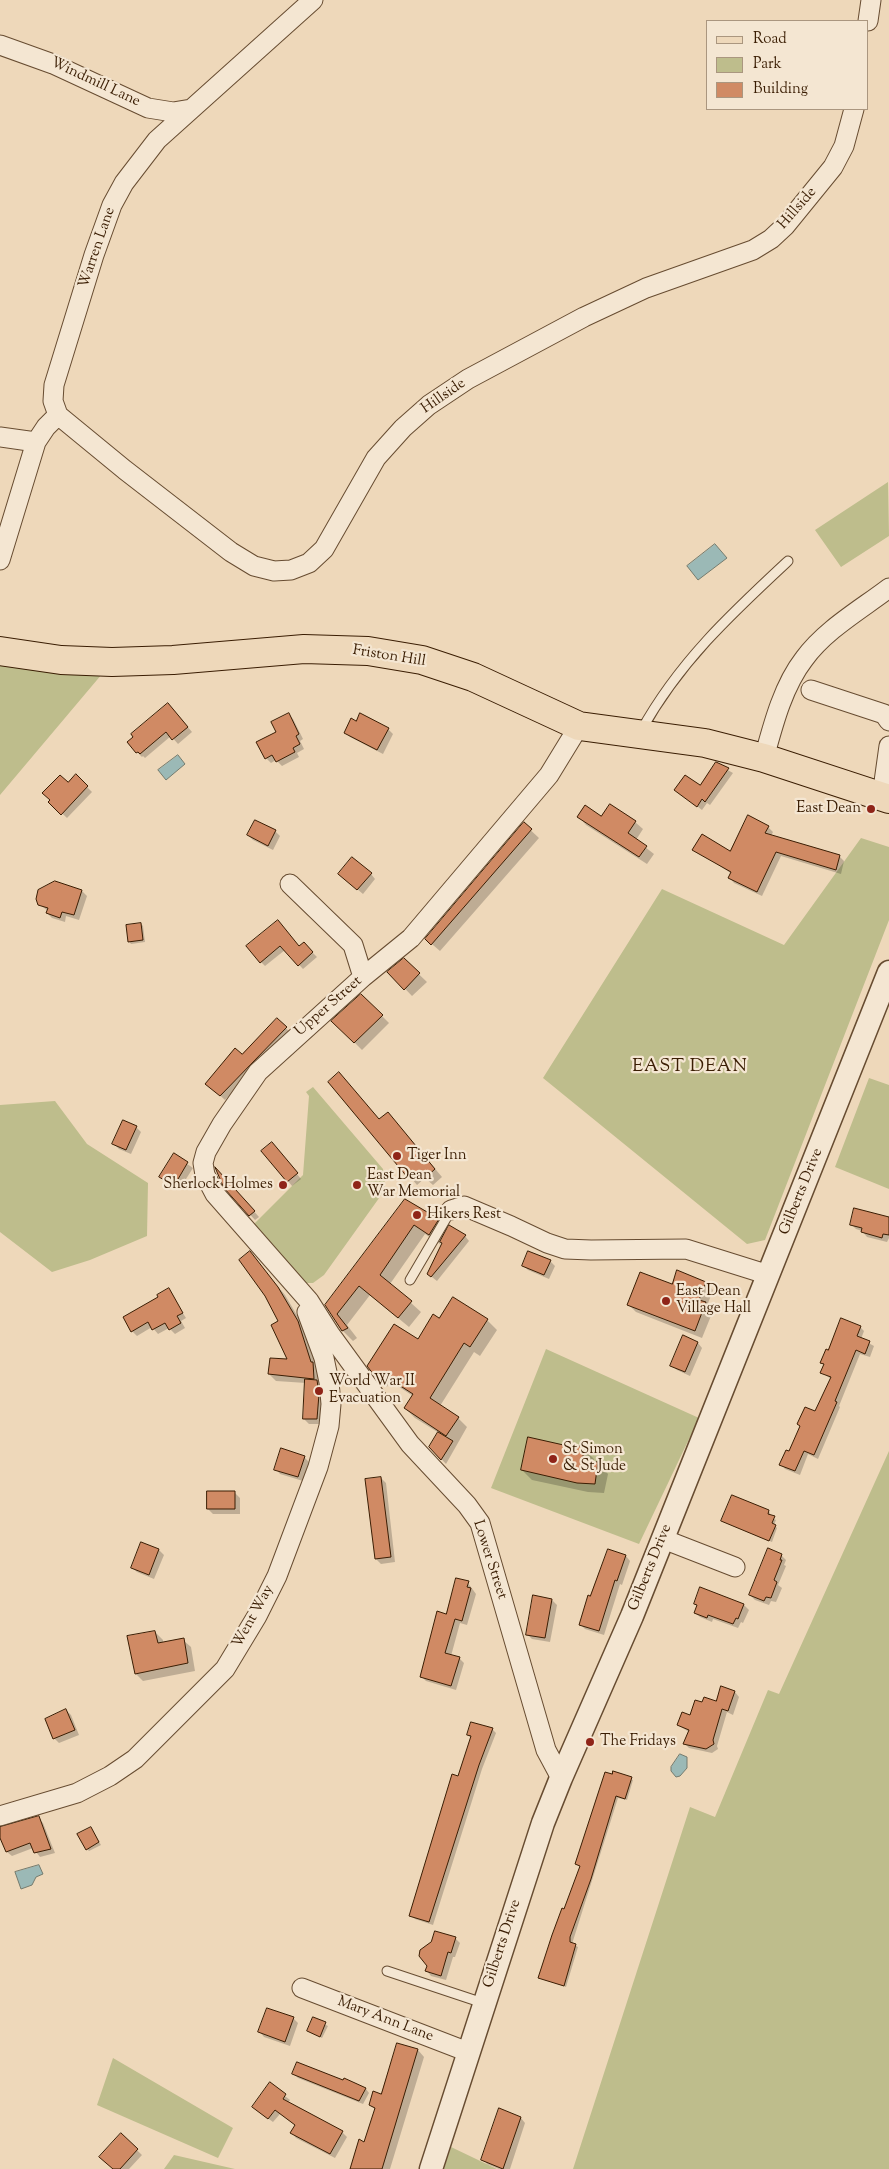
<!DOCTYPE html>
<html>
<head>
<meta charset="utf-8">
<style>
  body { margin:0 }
  #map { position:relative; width:889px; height:2169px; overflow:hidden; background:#eed8ba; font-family:"Sorts Mill Goudy",serif }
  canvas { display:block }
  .legend { position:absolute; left:706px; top:20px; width:162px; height:90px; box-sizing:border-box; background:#f4e6d2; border:1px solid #aa967f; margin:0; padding:6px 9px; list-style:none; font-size:15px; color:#3a1d03 }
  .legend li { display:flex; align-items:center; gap:10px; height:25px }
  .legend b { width:25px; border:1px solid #aa967f }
</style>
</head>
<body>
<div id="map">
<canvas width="889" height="2169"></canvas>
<ul class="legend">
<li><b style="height:6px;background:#eed8ba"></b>Road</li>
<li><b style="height:14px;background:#bebd8c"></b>Park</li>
<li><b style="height:14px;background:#d08a64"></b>Building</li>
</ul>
</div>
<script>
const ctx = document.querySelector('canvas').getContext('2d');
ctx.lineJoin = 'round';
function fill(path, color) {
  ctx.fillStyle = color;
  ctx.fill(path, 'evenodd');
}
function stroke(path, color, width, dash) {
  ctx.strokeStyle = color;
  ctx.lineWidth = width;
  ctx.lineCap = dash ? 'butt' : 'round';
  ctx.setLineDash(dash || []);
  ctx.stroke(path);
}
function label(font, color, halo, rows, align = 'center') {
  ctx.font = font + ' "Sorts Mill Goudy",serif';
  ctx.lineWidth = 4.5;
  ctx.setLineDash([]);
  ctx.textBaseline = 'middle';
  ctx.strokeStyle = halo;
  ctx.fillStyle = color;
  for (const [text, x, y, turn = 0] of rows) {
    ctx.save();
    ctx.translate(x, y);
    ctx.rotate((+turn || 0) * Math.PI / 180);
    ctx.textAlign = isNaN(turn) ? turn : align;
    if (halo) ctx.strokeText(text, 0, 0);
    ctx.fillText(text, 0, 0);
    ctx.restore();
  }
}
fill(new Path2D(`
  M888 482 889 536 841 567 815 530Z
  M0 660 102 674 0 795Z
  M861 838 889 847V920L765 1240 747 1244 543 1078 662 889 784 945Z
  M869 1078 889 1085V1189L835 1167Z
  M313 1087 383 1169 385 1185 382 1194 324 1275 313 1283H304L252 1226 303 1175 309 1096 306 1092Z
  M55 1101 87 1144 148 1183 147 1236 90 1260 52 1272 0 1232V1105Z
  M546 1349 699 1418 639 1544 491 1488Z
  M889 1451V2169H573L690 1807 715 1817 768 1690 779 1694Z
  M113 2058 233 2128 218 2158 97 2105Z
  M451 2147 497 2169H444Z
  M174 2155 235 2169H164Z`), '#bebd8c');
const water = new Path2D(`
  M715 544 727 558 698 580 687 566Z
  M178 755 185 764 166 780 158 770Z
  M680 1754 687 1757V1768L680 1776 676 1777 671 1771V1767Z
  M39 1865 43 1874 36 1877 32 1885 21 1889 15 1872Z`);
fill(water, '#9bb9b6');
stroke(water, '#747b6e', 1);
fill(new Path2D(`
  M173 709 192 732 178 744 171 736 145 758 143 756 142 757 128 743Z
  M288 714 293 719 303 739 300 741 304 749 297 753 299 757 282 766 276 760 271 763 266 758Z
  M388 729 393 734 383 754 350 737 345 732Z
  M717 764 733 773 710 805 707 803 702 810 676 790 700 787Z
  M76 776 92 792 67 818 50 802Z
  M579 817 635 822 643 829 636 840 654 854 647 864 586 825Z
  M524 824 539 838 440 951 426 939Z
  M768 827 773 832 771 836 839 856 844 861 841 874 781 856 762 896 734 883 730 878 732 874 694 849 730 852Z
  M275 831 280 836 273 850 253 840 248 835Z
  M371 874 375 879 363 894 345 879Z
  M55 883 82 891 87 896 79 920 66 916 65 922 52 918 47 913 48 911 39 904Z
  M278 922 300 948 304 944 317 957 303 969 285 950 265 966 261 962Z
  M141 924 143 926 145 942 131 944 129 941Z
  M404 960 427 982 412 996 389 972Z
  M361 995 389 1023 362 1050 333 1021Z
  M277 1020 291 1033 225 1100 212 1088Z
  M330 1082 379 1120 395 1121 442 1177 433 1185 425 1178 417 1185Z
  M136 1127 141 1132 131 1154 119 1149 114 1144Z
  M276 1148 301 1179 292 1186 288 1181Z
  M174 1155 193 1168 179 1190 161 1177Z
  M225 1187 244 1200 259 1217 255 1220Z
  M405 1200 438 1220 448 1230 465 1236 469 1241 437 1281 428 1274 445 1238H443L440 1244 425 1234 390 1284 421 1312 409 1327 370 1295 347 1325 357 1338 353 1341 343 1331 326 1305Z
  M889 1218V1238L887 1242 867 1237 862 1231 856 1229 851 1224Z
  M250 1253 285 1295 305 1329 322 1386V1424H309L304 1419 306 1383 276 1381 269 1374 289 1361 280 1322Z
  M550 1261 555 1266 549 1279 528 1270 523 1265Z
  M678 1272 706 1283 713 1290 707 1306 713 1311 702 1338 636 1312 629 1305 673 1286Z
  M168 1290 186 1318 181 1321 185 1328 175 1334 169 1328 158 1334 152 1327 137 1336 132 1331Z
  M440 1320H487L497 1330 480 1356 474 1352 440 1406 458 1418 467 1427 446 1464 430 1447 439 1433 415 1418 405 1408 413 1396 390 1381 387 1387 369 1366 418 1340Z
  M860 1327 864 1331 861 1339 874 1346 870 1357 860 1354 839 1406 840 1407 818 1459 808 1454 800 1475 785 1469 781 1464 816 1413 831 1379 821 1372 824 1365 822 1362 829 1351Z
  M684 1337 698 1343 702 1348 690 1376 677 1370 672 1366Z
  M569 1448 584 1449 594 1459 593 1463H598L608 1474 604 1493 588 1492 532 1480 522 1470Z
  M304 1457 309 1462 303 1481 280 1474 276 1469Z
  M381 1478 386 1483 395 1562 381 1564 376 1559Z
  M235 1493 240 1498V1514H213L208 1509Z
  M768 1511 770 1513 769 1516 776 1520 774 1525 777 1528 772 1542 722 1521Z
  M142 1543 159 1550 164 1555 154 1579 137 1572 132 1567Z
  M609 1550 626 1556 630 1561 622 1585 620 1584 604 1635 585 1629 580 1624Z
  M781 1555 786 1560 784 1565 786 1566 778 1585 782 1588 776 1602 771 1601 769 1605 755 1600 750 1595Z
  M468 1583 476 1594 467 1625 460 1623 451 1656 459 1658 464 1663 456 1690 426 1681 421 1676 447 1615Z
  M534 1597 552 1600 557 1605 550 1642 532 1639 527 1634Z
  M695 1604 744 1605 749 1610 743 1623 741 1622 738 1628 713 1619 712 1622 700 1617 695 1613 698 1606Z
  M155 1632 163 1640V1644L183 1640 191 1647 195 1671 143 1681 136 1674Z
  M722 1688 735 1692 739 1697 733 1715 727 1712 717 1746 718 1749 712 1753 689 1748 685 1744 689 1732 678 1725 691 1717 702 1703H717Z
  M66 1710 71 1715 79 1735 59 1743 54 1738Z
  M492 1729 496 1733 482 1769 433 1925 415 1919 411 1915 459 1778 471 1738 468 1735Z
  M605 1773 633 1780 627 1800 618 1798 572 1944 578 1947 566 1987 540 1978 581 1867 577 1864Z
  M38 1818 43 1823 55 1853 40 1857 33 1848 12 1856 7 1852 0 1835V1828Z
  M91 1828 101 1845 89 1851 87 1849Z
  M455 1938 460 1943 455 1957H453L446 1980 431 1976 427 1971 428 1966Z
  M293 2018 298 2023 290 2046 264 2037 260 2032Z
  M314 2019 328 2026 322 2038 308 2031Z
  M398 2044 418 2050 424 2057 390 2169H351L365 2144 376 2110 370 2105 382 2096Z
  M298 2063 366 2089 369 2093 363 2104 298 2078 294 2074Z
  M270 2084 290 2100 288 2103 342 2132 347 2137 335 2158 296 2138 292 2133 296 2125 280 2114 273 2122 259 2112Z
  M521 2118 525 2123 510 2169H499L487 2164 483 2159Z
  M121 2135 142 2155 129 2169H114Z`), '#0003');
const building = new Path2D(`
  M168 703 188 727 172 740 166 732 140 754 138 752 136 753 127 742 133 737 131 734Z
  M289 713 299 734 296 736 300 744 293 748 295 752 276 762 272 755 265 759 256 742 276 732 271 722Z
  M360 713 389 728 377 750 344 733 351 718 356 721Z
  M716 762 729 768 705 802 702 799 697 807 674 790 685 775 700 785Z
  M76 774 88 786 61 815 48 802 50 800 42 793 60 775 68 782Z
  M610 804 636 821 628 833 647 846 639 857 577 817 585 805 601 816Z
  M748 815 769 826 765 833 840 855 836 870 776 852 757 892 728 878 731 872 692 850 702 834 730 851Z
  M255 820 276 830 268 846 247 835Z
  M524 822 532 829 431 945 425 939Z
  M352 857 372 873 357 890 338 874Z
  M55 881 82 890 74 915 62 912 60 918 46 913 48 908 38 905 36 899 38 890Z
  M278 920 299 946 304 942 313 952 298 966 280 946 260 963 246 946Z
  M141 923 143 940 128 942 126 925Z
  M404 958 420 973 404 990 387 972Z
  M361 994 383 1015 354 1043 331 1021Z
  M277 1018 287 1027 220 1096 205 1084 235 1048 242 1054Z
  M339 1072 379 1119 388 1112 435 1169 424 1179 418 1171 408 1178 328 1082Z
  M123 1120 137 1126 126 1150 112 1144Z
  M272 1142 298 1173 287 1182 261 1151Z
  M174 1153 188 1162 174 1186 159 1177Z
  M215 1167 255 1211 249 1216 224 1188Z
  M405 1199 439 1219 429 1235 414 1225 380 1275 412 1301 398 1318 359 1286 337 1314 348 1328 342 1331 325 1305Z
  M854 1208 889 1217V1235L883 1234 882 1238 861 1232 862 1228 850 1225Z
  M449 1225 466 1235 431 1277 427 1274 442 1243 440 1242Z
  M250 1251 278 1287 298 1321 311 1362H313L314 1379 268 1374 270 1358 287 1359 271 1325 278 1321 265 1296 239 1260Z
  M528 1251 551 1260 544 1275 522 1266Z
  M677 1270 706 1282 699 1300 706 1302 695 1331 627 1305 640 1272 672 1284Z
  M169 1288 183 1313 177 1316 181 1323 169 1330 165 1323 152 1330 148 1322 131 1332 123 1317 158 1297 157 1295Z
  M453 1297 488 1319 470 1347 464 1343 430 1398 459 1417 446 1436 404 1408 413 1394 380 1373 377 1379 367 1366 394 1324 418 1339 433 1314 439 1318Z
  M841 1318 861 1326 857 1336 870 1341 865 1354 856 1350 835 1401 837 1402 814 1455 804 1451 795 1471 779 1465 786 1450 789 1451 800 1426 797 1424 805 1407 815 1411 831 1377 820 1373 824 1364 820 1363 826 1349 828 1350Z
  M683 1335 698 1342 685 1372 670 1366Z
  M305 1379 317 1380 319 1394 317 1419H303Z
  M438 1432 453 1441 441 1460 429 1447Z
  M528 1437 568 1446 569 1444 585 1447 582 1461 598 1462 595 1484 577 1483 521 1470Z
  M281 1448 305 1456 298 1477 274 1470Z
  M381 1477 391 1557 375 1559 365 1479Z
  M207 1491H235V1509H207Z
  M732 1495 769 1510 768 1514 775 1516 772 1523 776 1525 769 1541 721 1521Z
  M141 1542 159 1549 149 1575 131 1568Z
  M768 1548 782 1554 780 1560H782L774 1580 777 1582 771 1598 766 1597 764 1601 749 1595Z
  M608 1549 626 1555 617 1581 615 1580 599 1631 579 1625 588 1595 590 1596Z
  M456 1578 469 1581 467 1587 471 1588 462 1621 455 1619 445 1653 460 1657 451 1686 420 1677 437 1611 446 1614Z
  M700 1587 744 1604 738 1619 736 1618 733 1624 708 1615 707 1618 694 1613 697 1605 694 1604Z
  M533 1595 552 1599 545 1638 526 1635Z
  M155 1631 158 1643 184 1638 188 1663 135 1674 127 1636Z
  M721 1686 735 1691 728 1711 722 1709 713 1740 714 1744 706 1749 683 1744 689 1730 677 1725 682 1712 690 1715 695 1700 702 1702 704 1697 716 1701Z
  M66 1709 75 1730 53 1739 45 1719Z
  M471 1722 493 1728 479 1765 429 1922 409 1916 452 1774 458 1776 471 1736 467 1735Z
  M613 1771 632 1777 625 1799 616 1796 591 1879 570 1937V1942L576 1944 564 1986 538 1978 552 1935 562 1908 564 1909 580 1866 575 1864 605 1772 612 1774Z
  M39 1816 51 1849 34 1853 30 1843 6 1852 0 1838V1827Z
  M91 1827 99 1842 86 1850 77 1834Z
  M435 1931 456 1937 451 1953 448 1952 441 1976 425 1971 427 1966 419 1956 420 1950 431 1942Z
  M267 2008 294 2017 285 2042 258 2032Z
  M313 2017 326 2022 320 2037 307 2031Z
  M397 2043 418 2049 382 2169H350L359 2139 364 2142 375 2108 369 2105 373 2091 381 2094Z
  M297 2062 343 2080 344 2078 366 2088 359 2101 292 2074Z
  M270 2082 286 2094 283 2099 343 2131 330 2154 290 2133 295 2125 275 2110 268 2119 252 2107Z
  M499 2108 521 2117 503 2169 481 2160Z
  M121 2133 138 2149 120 2169H113L99 2157Z`);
fill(building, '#d08a64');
stroke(building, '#3a1d03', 1);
const service = new Path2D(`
  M641 731C679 662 731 614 788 561
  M410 1280 451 1210
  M387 1971 483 2003`);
const minor = new Path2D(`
  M868 21 871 0
  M0 45 53 64 148 108 173 112 191 109
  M58 415 125 470 231 552 254 566 274 571 291 570 309 563 324 549 376 458 403 428 429 405 468 379 584 317 646 288 753 250 771 239 785 226 833 167 844 146 854 109
  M0 437 36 442
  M0 560 36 442 46 427 58 415 53 401 54 385 94 255 112 205 124 183 157 140 313 0
  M811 690 884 714 889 721
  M764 758C773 725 783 686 804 659 825 630 860 610 889 588
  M882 796 889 746
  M290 884 353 945 363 977
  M451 1210 464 1206 511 1226 547 1243 565 1249 591 1250 686 1249 769 1275
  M663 1539 735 1567
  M561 1778 546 1750 480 1523 467 1505 410 1444 330 1334 309 1301 215 1194 205 1175 203 1163 206 1152 222 1124 258 1072 363 977 411 938 549 775 579 726
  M0 1816 77 1793 110 1776 135 1759 225 1669 257 1616 277 1576 318 1467 329 1426 331 1404 329 1382 324 1358 307 1312
  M302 1988 468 2052`);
const tertiary = new Path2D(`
  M431 2169 543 1823 561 1778 632 1616 889 972`);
const primary = new Path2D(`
  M0 651 61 660 112 662 173 660 304 649 368 651 422 660 473 677 579 726 705 743 764 758 889 799`);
stroke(service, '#674c31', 11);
stroke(minor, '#674c31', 21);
stroke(tertiary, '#674c31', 25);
stroke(primary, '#3a1d03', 30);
stroke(service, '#f4e6d2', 9);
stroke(minor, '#f4e6d2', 19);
stroke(tertiary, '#f4e6d2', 22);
stroke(primary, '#eed8ba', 28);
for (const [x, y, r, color] of [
  [871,809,5,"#8f2418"],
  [397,1156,5,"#8f2418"],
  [283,1185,5,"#8f2418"],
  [357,1185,5,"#8f2418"],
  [417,1215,5,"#8f2418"],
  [666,1301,5,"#8f2418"],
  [319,1391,5,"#8f2418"],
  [553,1459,5,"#8f2418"],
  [590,1742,5,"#8f2418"]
]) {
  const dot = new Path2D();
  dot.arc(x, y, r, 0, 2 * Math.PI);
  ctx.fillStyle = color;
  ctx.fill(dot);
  stroke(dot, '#f4e6d2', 2);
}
label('15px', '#3a1d03', '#f4e6d2', [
  ["Windmill Lane",95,83,25],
  ["Hillside",798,209,-49],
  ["Warren Lane",98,248,-71],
  ["Hillside",444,397,-35],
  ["Friston Hill",389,657,9],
  ["Upper Street",329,1007,-41],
  ["Gilberts Drive",802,1192,-68],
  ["Lower Street",489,1560,72],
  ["Gilberts Drive",651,1568,-68],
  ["Went Way",254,1617,-61],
  ["Gilberts Drive",503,1944,-72],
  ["Mary Ann Lane",385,2020,21]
]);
label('15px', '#3a1d03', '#f4e6d2', [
  ["East Dean",861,809,"right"],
  ["Tiger Inn",407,1156],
  ["East Dean",367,1176],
  ["War Memorial",367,1193],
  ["Sherlock Holmes",273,1185,"right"],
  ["Hikers Rest",427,1215],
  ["East Dean",676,1292],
  ["Village Hall",676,1309],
  ["World War II",329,1382],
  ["Evacuation",329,1399],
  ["St Simon",563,1450],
  ["& St Jude",563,1467],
  ["The Fridays",600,1742]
], 'left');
ctx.letterSpacing = '1px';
label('18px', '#3a1d03', '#f4e6d2', [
  ["EAST DEAN",690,1068]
]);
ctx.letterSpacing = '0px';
</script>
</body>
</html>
